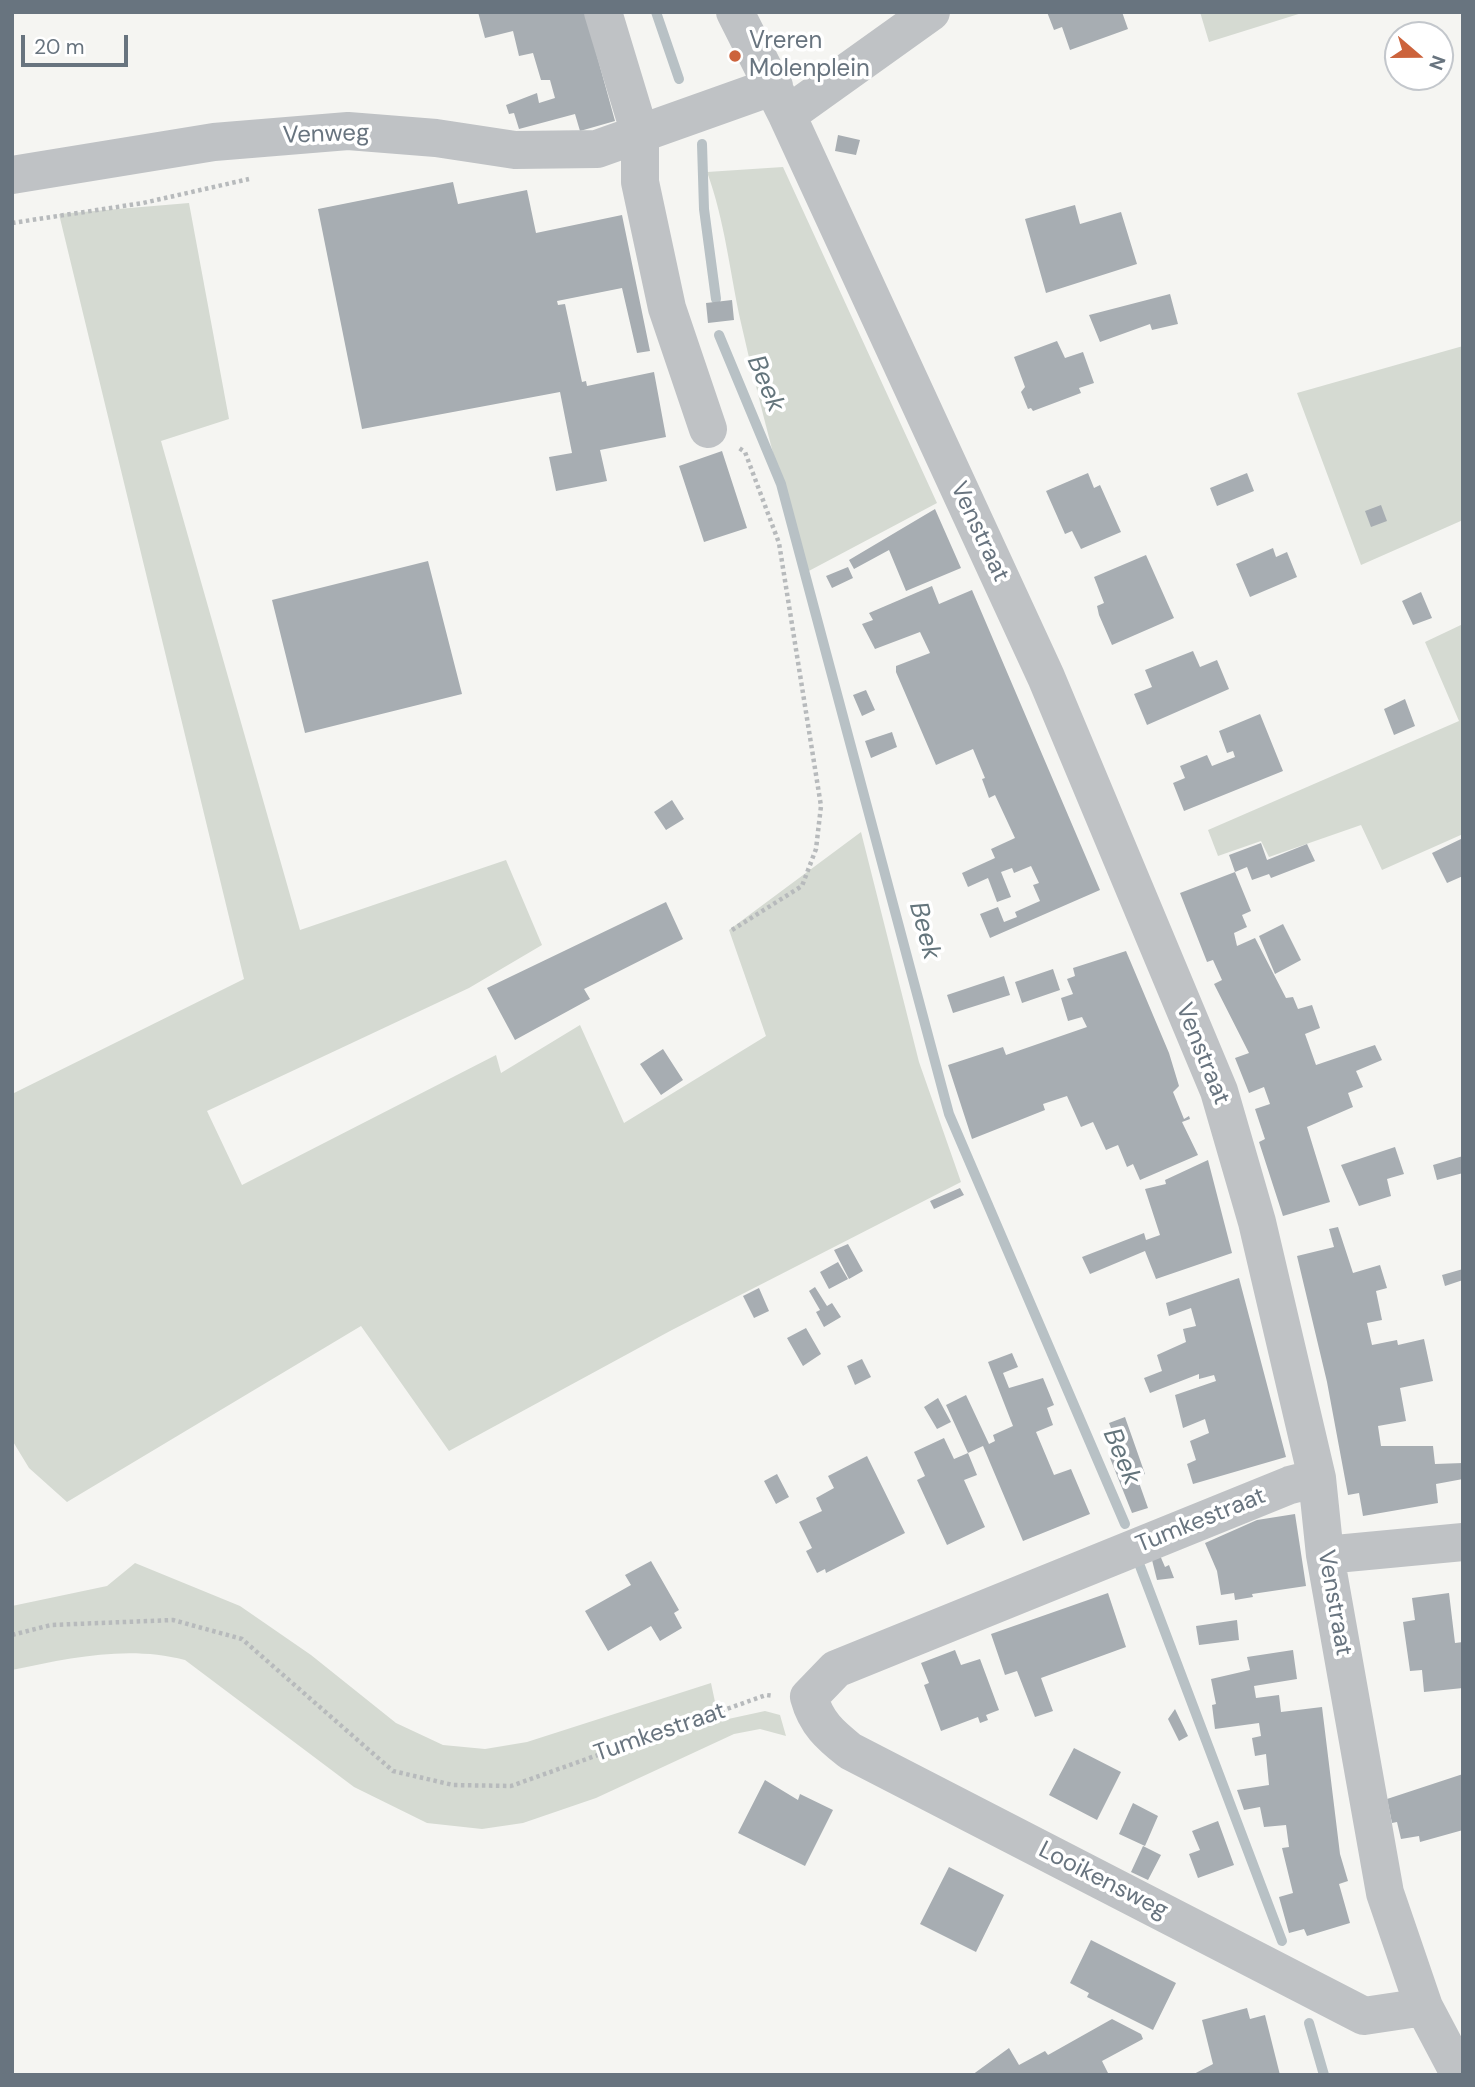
<!DOCTYPE html>
<html>
<head>
<meta charset="utf-8">
<style>
  body { margin:0 }
  #map { position:relative; width:1475px; height:2087px; overflow:hidden; background:#f5f5f2; font-family:"DM Sans",sans-serif }
  canvas { display:block }
  .frame { position:absolute; inset:0; border:14px solid #68747f; pointer-events:none }
  .north { position:absolute; left:1384px; top:21px; width:70px; height:70px; box-sizing:border-box; background:#fff; border:2px solid #c3c7cc; border-radius:50%; rotate:110deg; font-size:19px; font-weight:700; line-height:28px; text-align:center; color:#68747f }
  .north::after { content:''; display:block; margin:auto; width:24px; height:32px; background:#cc633c; clip-path:polygon(50% 0,100% 100%,50% 72%,0 100%) }
  .scale { position:absolute; left:21px; top:35px; width:107px; height:32px; box-sizing:border-box; border:4px solid #68747f; border-top:0; padding-left:9px; font-size:21px; line-height:24px; white-space:nowrap; color:#68747f; -webkit-text-stroke:5px #fff; paint-order:stroke }
</style>
</head>
<body>
<div id="map">
<canvas width="1475" height="2087"></canvas>
<div class="frame"></div>
<div class="north">N</div>
<div class="scale">20 m</div>
</div>
<script>
const ctx = document.querySelector('canvas').getContext('2d');
ctx.lineJoin = 'round';
function fill(path, color) {
  ctx.fillStyle = color;
  ctx.fill(path, 'evenodd');
}
function stroke(path, color, width, dash) {
  ctx.strokeStyle = color;
  ctx.lineWidth = width;
  ctx.lineCap = dash ? 'butt' : 'round';
  ctx.setLineDash(dash || []);
  ctx.stroke(path);
}
function label(font, color, halo, rows, align = 'center') {
  ctx.font = font + ' "DM Sans",sans-serif';
  ctx.lineWidth = 7;
  ctx.setLineDash([]);
  ctx.textBaseline = 'middle';
  ctx.strokeStyle = halo;
  ctx.fillStyle = color;
  for (const [text, x, y, turn = 0] of rows) {
    ctx.save();
    ctx.translate(x, y);
    ctx.rotate((+turn || 0) * Math.PI / 180);
    ctx.textAlign = isNaN(turn) ? turn : align;
    if (halo) ctx.strokeText(text, 0, 0);
    ctx.fillText(text, 0, 0);
    ctx.restore();
  }
}
fill(new Path2D(`
  M1200 12H1305L1209 42Z
  M783 167 937 503 805 573C783 490 760 407 741 323 730 273 725 221 707 172Z
  M189 203 229 419 161 441 300 930 506 860 542 945 469 988 207 1111 242 1185 496 1055 501 1073 580 1025 624 1123 766 1036 729 930 861 832 919 1062 961 1182 670 1331 449 1451 361 1326 67 1502 29 1468 12 1440V1094L244 979 59 214Z
  M1463 346V520L1361 565 1297 393Z
  M1463 624V834L1382 870 1361 825 1269 857 1261 841 1218 856 1208 830 1459 721 1425 642Z
  M135 1563 240 1606 311 1655 396 1723 443 1745 485 1749 527 1742 711 1683 719 1721 765 1711 780 1715 786 1736 760 1729 734 1734 596 1798 523 1823 482 1829 427 1823 354 1787 185 1660C127 1645 70 1658 12 1670V1606L107 1586Z`), '#d5dad2');
stroke(new Path2D(`
  M656 12 679 79
  M702 144 704 209 716 299
  M719 335 781 484 949 1114 1125 1524
  M1140 1566 1282 1941
  M1309 2023 1324 2075`), '#b8c1c5', 10);
fill(new Path2D(`
  M478 12H585L615 121 580 131 575 114 519 129 514 113 509 114 506 105 537 93 539 103 555 98 550 80H541L533 53 519 56 513 31 485 38Z
  M1047 12H1122L1128 29 1070 50 1062 27 1054 30Z
  M838 135 860 140 856 155 835 151Z
  M453 182 458 204 527 190 536 233 622 215 650 351 637 353 622 288 557 301 558 305 565 304 582 382 586 381 587 386 654 372 666 437 600 450 607 481 556 491 549 457 572 453 560 392 362 429 318 209Z
  M1075 205 1080 224 1121 212 1137 264 1046 293 1025 219Z
  M1170 294 1178 324 1152 330 1150 324 1100 342 1089 315Z
  M732 300 734 320 708 323 706 303Z
  M1057 341 1065 358 1083 352 1094 383 1079 388 1081 393 1033 411 1031 408 1028 409 1021 392 1025 387 1014 357Z
  M722 451 747 528 704 542 679 466Z
  M1088 473 1094 488 1100 485 1121 532 1081 549 1072 531 1065 534 1046 491Z
  M1247 473 1254 491 1217 506 1210 488Z
  M1381 505 1387 521 1371 527 1365 511Z
  M935 509 961 568 906 591 889 550 854 569 849 560Z
  M1273 548 1276 557 1287 552 1297 577 1250 597 1236 564Z
  M1146 555 1174 618 1112 645 1099 615 1097 606 1104 603 1094 577Z
  M428 561 462 694 305 733 272 600Z
  M848 567 853 578 832 588 826 576Z
  M932 586 939 604 972 590 1100 890 990 938 980 914 998 907 1004 922 1017 917 1015 912 1040 901 1033 885 1039 883 1031 866 1014 873 1012 868 1001 872 1011 897 997 902 988 878 968 887 962 873 995 858 991 849 1015 838 995 795 989 798 982 779 985 778 973 749 936 765 896 672V666L930 653 920 632 875 649 862 624 873 620 869 613Z
  M1421 592 1432 618 1413 625 1402 601Z
  M1193 651 1200 667 1217 660 1229 689 1147 725 1134 694 1152 687 1145 670Z
  M866 690 875 710 862 716 853 695Z
  M1405 699 1415 726 1394 735 1384 709Z
  M1260 714 1283 771 1184 811 1173 783 1185 778 1180 766 1207 755 1212 766 1235 757 1233 751 1227 753 1219 731Z
  M892 732 897 747 871 758 865 741Z
  M672 800 684 819 666 830 654 812Z
  M1463 838V876L1447 883 1432 853Z
  M1261 843 1267 860 1307 844 1315 861 1271 878 1269 874 1252 880 1247 867 1235 872 1251 911 1242 915 1247 927 1234 933 1237 946 1255 938 1286 998 1293 997 1298 1009 1312 1005 1320 1028 1305 1034 1316 1065 1375 1045 1382 1060 1356 1071 1363 1087 1348 1093 1353 1107 1307 1127 1330 1202 1283 1216 1259 1142 1265 1139 1255 1109 1270 1104 1264 1087 1249 1093 1235 1058 1249 1053 1214 984 1222 980 1213 960 1207 962 1180 893 1235 872 1229 855Z
  M666 902 683 939 584 989 590 999 515 1040 487 988Z
  M1283 924 1301 960 1275 974 1259 936Z
  M1126 951 1169 1053 1179 1086 1173 1092 1184 1119 1189 1116 1190 1119 1182 1122 1198 1155 1140 1180 1133 1164 1127 1167 1118 1145 1106 1150 1093 1122 1081 1127 1067 1096 1043 1104 1045 1110 972 1139 948 1065 1003 1047 1006 1055 1087 1027 1082 1017 1068 1021 1061 998 1073 994 1067 979 1075 976 1073 968Z
  M1053 969 1060 990 1022 1003 1015 982Z
  M1004 976 1010 995 953 1013 947 995Z
  M663 1049 683 1080 661 1095 640 1064Z
  M1395 1147 1404 1174 1387 1179 1391 1196 1359 1206 1341 1165Z
  M1463 1156V1173L1437 1180 1433 1165Z
  M1208 1160 1232 1253 1156 1279 1145 1251 1090 1274 1082 1257 1144 1233 1146 1240 1160 1235 1145 1189 1166 1184 1165 1180Z
  M960 1188 964 1195 934 1209 930 1201Z
  M1338 1227 1353 1273 1380 1265 1387 1288 1376 1291 1382 1320 1367 1323 1372 1345 1397 1340 1398 1345 1424 1339 1433 1381 1400 1388 1406 1421 1378 1426 1381 1446H1433L1435 1464 1463 1463V1479L1436 1484 1438 1503 1363 1516 1359 1493 1348 1495 1327 1382 1297 1256 1334 1247 1329 1229Z
  M848 1244 863 1271 849 1279 834 1250Z
  M838 1262 848 1279 829 1289 820 1272Z
  M1463 1269V1280L1445 1286 1442 1275Z
  M1239 1278 1286 1457 1193 1484 1187 1464 1196 1460 1190 1441 1209 1433 1205 1419 1183 1428 1175 1395 1216 1381 1214 1375 1199 1379V1374L1150 1393 1144 1378 1162 1371 1157 1355 1186 1342 1183 1329 1196 1326 1191 1308 1169 1316 1166 1303Z
  M815 1287 827 1306 832 1303 841 1317 824 1327 816 1312 820 1310 809 1291Z
  M759 1288 769 1311 754 1318 743 1296Z
  M806 1328 821 1354 803 1366 787 1338Z
  M1012 1353 1018 1367 1003 1373 1009 1388 1043 1378 1054 1405 1047 1408 1053 1425 1036 1432 1054 1475 1071 1469 1090 1514 1023 1541 983 1446 968 1453 946 1405 966 1395 989 1444 995 1441 993 1435 1013 1426 988 1362Z
  M862 1359 871 1377 855 1385 847 1366Z
  M938 1398 951 1422 937 1429 924 1407Z
  M1125 1417 1145 1474 1137 1477 1148 1508 1132 1513 1110 1458 1121 1453 1109 1423Z
  M944 1438 954 1459 968 1453 977 1475 964 1480 985 1527 947 1545 917 1480 925 1476 914 1452Z
  M867 1456 905 1533 826 1573 825 1569 817 1573 806 1551 812 1548 799 1522 822 1511 816 1498 834 1488 828 1476Z
  M777 1474 789 1497 776 1504 764 1481Z
  M1295 1514 1306 1586 1252 1594 1253 1597 1235 1600 1234 1593 1221 1595 1217 1571 1205 1543 1257 1520Z
  M1159 1553 1165 1567 1169 1565 1174 1578 1157 1580 1151 1556Z
  M651 1561 679 1610 674 1613 682 1628 660 1641 651 1626 608 1651 585 1611 631 1585 625 1575Z
  M1108 1593 1126 1647 1041 1678 1053 1711 1035 1717 1017 1671 1005 1675 991 1634Z
  M1449 1593 1455 1643 1463 1642V1688L1424 1692 1422 1670 1410 1671 1403 1622 1415 1620 1412 1598Z
  M1237 1620 1239 1640 1199 1645 1196 1626Z
  M955 1650 961 1665 980 1659 999 1710 986 1715 988 1720 980 1723 978 1717 941 1731 924 1685 929 1683 921 1663Z
  M1293 1650 1297 1679 1254 1686 1256 1698 1279 1695 1281 1712 1322 1707 1340 1854 1348 1881 1339 1884 1350 1923 1307 1936 1304 1929 1289 1933 1279 1897 1293 1893 1282 1848 1289 1847 1286 1825 1264 1827 1260 1807 1244 1810 1237 1790 1269 1785 1266 1754 1255 1756 1252 1738 1261 1736 1259 1723 1215 1729 1212 1705 1216 1704 1211 1679 1250 1670 1247 1657Z
  M1175 1709 1188 1736 1179 1741 1168 1719Z
  M1074 1748 1121 1772 1097 1820 1049 1795Z
  M1463 1774V1830L1420 1842 1419 1836 1401 1839 1397 1822 1392 1823 1387 1799Z
  M765 1780 798 1800 800 1794 833 1810 805 1866 738 1833Z
  M1133 1803 1158 1816 1145 1846 1119 1834Z
  M1218 1821 1234 1865 1198 1878 1189 1854 1200 1850 1192 1831Z
  M1143 1846 1161 1855 1148 1880 1131 1872Z
  M949 1867 1004 1895 976 1952 920 1924Z
  M1091 1940 1176 1983 1153 2030 1087 1997 1089 1993 1070 1983Z
  M1247 2008 1250 2019 1265 2015 1280 2075H1192L1213 2064 1202 2020Z
  M1112 2019 1141 2034 1143 2039 1102 2061 1109 2075H972L1009 2048 1019 2065 1045 2051 1048 2055Z`), '#a7adb2');
stroke(new Path2D(`
  M12 223 143 203 249 179
  M732 930 802 886 816 849 821 806 779 543 745 452 739 448
  M12 1635 51 1625 173 1620 242 1639 393 1771 453 1785 511 1786 766 1695 774 1696`), '#b7babc', 4.5, [3.5, 3.5]);
stroke(new Path2D(`
  M603 12 640 134V182L667 308 708 429
  M735 12 787 115 1046 677 1219 1091 1257 1222 1317 1478 1325 1555 1385 1893 1424 2007 1460 2075
  M787 115 931 12
  M12 175 214 142 348 131 436 138 515 150 597 149 774 86
  M1317 1478 1290 1485 836 1669 809 1697C816 1723 830 1735 850 1751L1364 2016 1424 2007
  M1325 1555 1463 1542`), '#bfc2c5', 38);
for (const [x, y, r, color] of [
  [735,56,7,"#cc633c"]
]) {
  const dot = new Path2D();
  dot.arc(x, y, r, 0, 2 * Math.PI);
  ctx.fillStyle = color;
  ctx.fill(dot);
  stroke(dot, '#fff', 2.5);
}
label('24px', '#68747f', '#fff', [
  ["Vreren",749,42],
  ["Molenplein",749,70]
], 'left');
label('24px', '#68747f', '#fff', [
  ["Venweg",326,135,-2],
  ["Venstraat",979,532,65],
  ["Venstraat",1202,1054,68],
  ["Tumkestraat",1201,1521,-22],
  ["Venstraat",1334,1603,80],
  ["Tumkestraat",660,1733,-19],
  ["Looikensweg",1103,1881,27]
]);
label('italic 26px', '#64757c', '#fff', [
  ["Beek",765,384,67],
  ["Beek",924,931,75],
  ["Beek",1121,1457,67]
]);
</script>
</body>
</html>
